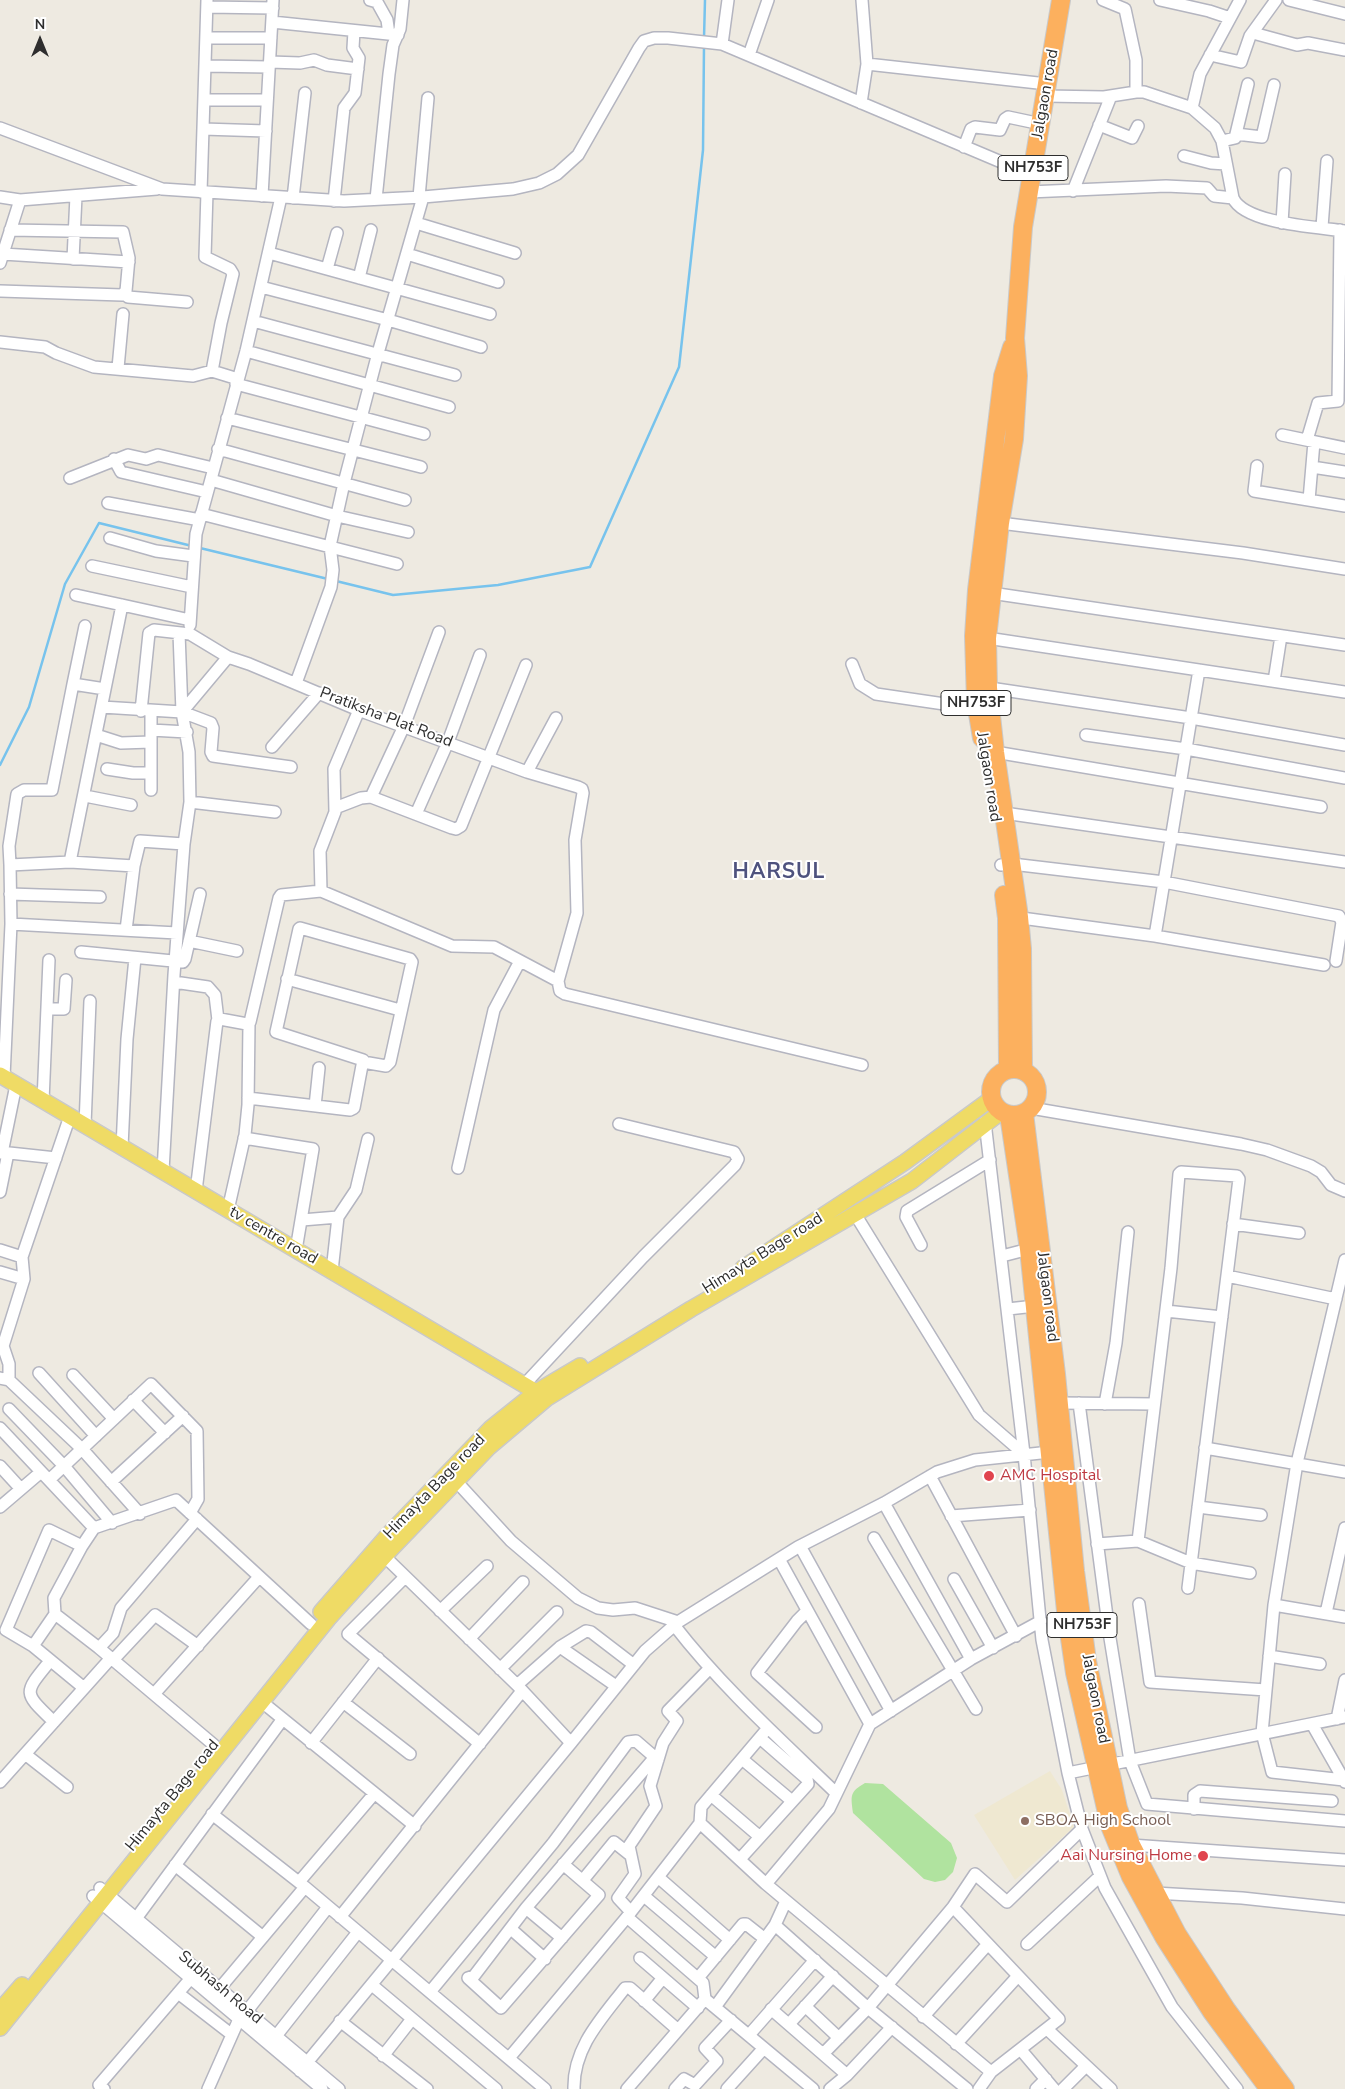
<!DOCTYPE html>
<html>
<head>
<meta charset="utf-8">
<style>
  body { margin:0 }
  #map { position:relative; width:1345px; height:2089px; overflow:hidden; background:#eeeae1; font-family:"Nunito Sans",sans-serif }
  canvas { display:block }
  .north { position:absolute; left:15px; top:15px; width:50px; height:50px; -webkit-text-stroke:4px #fff; paint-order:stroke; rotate:0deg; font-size:14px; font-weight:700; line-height:20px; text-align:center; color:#2e2e2e }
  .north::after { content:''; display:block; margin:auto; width:18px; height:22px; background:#2e2e2e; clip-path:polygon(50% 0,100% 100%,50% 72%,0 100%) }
</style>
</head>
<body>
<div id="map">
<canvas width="1345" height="2089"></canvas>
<div class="north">N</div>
</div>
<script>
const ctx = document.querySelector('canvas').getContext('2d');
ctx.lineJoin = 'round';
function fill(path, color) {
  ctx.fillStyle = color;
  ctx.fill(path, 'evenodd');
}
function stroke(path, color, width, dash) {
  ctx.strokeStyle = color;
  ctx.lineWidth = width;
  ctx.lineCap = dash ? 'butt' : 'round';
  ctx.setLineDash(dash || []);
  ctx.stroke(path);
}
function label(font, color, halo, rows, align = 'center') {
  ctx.font = font + ' "Nunito Sans",sans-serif';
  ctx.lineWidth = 4;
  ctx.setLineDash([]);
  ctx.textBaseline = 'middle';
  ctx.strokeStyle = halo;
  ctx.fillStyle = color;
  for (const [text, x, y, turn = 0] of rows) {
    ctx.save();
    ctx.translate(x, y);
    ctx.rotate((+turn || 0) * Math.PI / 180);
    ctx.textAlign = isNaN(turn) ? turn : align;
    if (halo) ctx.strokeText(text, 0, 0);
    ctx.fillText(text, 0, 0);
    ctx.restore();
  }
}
fill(new Path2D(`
  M1050 1771 1062 1790 1074 1827 1015 1880 974 1815Z`), '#efe8d1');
fill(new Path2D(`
  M865 1783 883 1784 951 1843 957 1858 953 1872 945 1880 935 1882 924 1879 853 1813C851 1796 849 1792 865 1783Z`), '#b0e39f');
stroke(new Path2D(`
  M704 38 705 0
  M200 548 328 579
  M336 581 393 595 498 585 590 567 679 367 703 150 704 46
  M0 765 29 707 65 584 99 523 192 546`), '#77c3ed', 2.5);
const minor = new Path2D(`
  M370 0 377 2 387 20 389 34
  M1103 0 1125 9 1136 60V92
  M1160 0 1209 11 1230 18
  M1289 0 1345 14
  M207 7 273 8
  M272 22 398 35
  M1253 33 1297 45 1308 43 1345 50
  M206 38H271
  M722 44 728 0
  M749 55 768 0
  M1210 55 1241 62 1250 36 1276 0
  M270 62 300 63 314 60 327 65 358 69
  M867 64 1047 84
  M205 66 269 67
  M1045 96 1104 97 1136 92H1144L1192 108 1215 128 1222 141 1233 198C1245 224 1318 227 1345 231
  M204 100H267
  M861 103 867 64 862 0
  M1192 108 1200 74 1240 0
  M1099 125 1132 138 1138 126
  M0 128 162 189 344 201 423 197 513 189 539 183 557 174 578 155 639 48 644 41 654 38H668L722 44 1032 175
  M203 129 266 131
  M1236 134 1262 137 1274 85
  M1222 141 1235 138 1248 84
  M964 147 971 129 975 127 1000 130 1005 119 1008 117 1041 124
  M1184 156 1211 163 1226 164
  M1073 191 1111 96
  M201 192 207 0
  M207 192 205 257 230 269 233 274 221 323 212 371 238 379
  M1029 192 1166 186 1207 188 1214 196 1233 198
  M262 196 273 0
  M0 197 20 200
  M419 197 428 98
  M293 198 305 93
  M376 199 389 74 393 45 400 29 403 0
  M334 201 344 108 355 93 359 58 353 48 354 31
  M416 223 515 253
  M1282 223 1285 174
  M1322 227 1327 161
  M269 253 490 314
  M3 254 129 262
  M407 254 498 282
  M73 259 76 196
  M0 263 20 200 157 189
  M327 269 337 233
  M359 278 371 230
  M261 287 388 320 481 347
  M0 291 122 295 126 291 129 258 123 232 10 230
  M125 294 128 297 187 302
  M253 321 455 375
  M0 342 45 347 56 353 94 367 193 376 212 371
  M246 351 449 407
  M118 368 123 314
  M236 384 424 434
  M227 418 421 467
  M1282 435 1345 448
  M1307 440 1318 403 1338 401 1340 230
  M218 449 405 500
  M114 459 121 472 207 492
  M1257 466 1254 491 1345 506
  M1312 467 1345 472
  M70 478 128 455 146 459 158 455 213 468
  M211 480 337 516 408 532
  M1309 500 1314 442
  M108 503 200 520
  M201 514 397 564
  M1000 523 1243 553 1345 569
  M110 538 156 551 193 556
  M92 566 192 587
  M991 593 1345 645
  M76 595 122 605
  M190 625 196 534 246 351 281 197
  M179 633 182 712
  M987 638 1345 692
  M852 664 860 684 876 694 958 706 976 702
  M1274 681 1281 636
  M296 683 331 587 333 570 330 546 344 483 378 353 423 197
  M73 684 85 626
  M983 687 1191 718 1345 745
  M102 707 182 712 211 723 213 728 211 752 213 756 291 767
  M359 710 334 769 335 812 320 851 321 891 452 946 494 947 558 981
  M141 711 149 633 154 630 190 634 228 657 249 664 361 711 527 772 556 718
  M151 711V790
  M151 730 187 732
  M96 735 121 743 151 742
  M1086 735 1186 749 1345 778
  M272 747 319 693
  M995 752 1321 807
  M107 769 133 773H151
  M527 772 578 787 582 789 583 793 575 840 577 913 558 981 560 991 565 994 862 1065
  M85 796 131 805
  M371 797 404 726 439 632
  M190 802 275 812
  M335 808 361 798 371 797 452 828 456 829 461 826 526 665
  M1004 813 1345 862
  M416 814 448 742 480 655
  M70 862 134 866
  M10 865 9 846 17 794 24 790H52L73 684 105 689
  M1001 865 1012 864 1164 882 1339 916 1342 922 1336 961
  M10 894 100 897
  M1014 917 1155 936 1324 965
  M11 924 177 933
  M126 930 134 866 140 841 184 844
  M1155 936 1199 670
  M189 941 237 951
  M81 952 183 962 185 959 200 894
  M287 979 400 1010
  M174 982 208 987 215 995 218 1020
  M47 1009H64L66 980
  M4 1077 11 924 10 865 70 862 122 605 190 620
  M248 1098 350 1110 354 1108 363 1060 276 1032 299 929 300 928 410 959 412 962 390 1062 386 1066 363 1062
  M43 1101 49 960
  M315 1106 319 1068
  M1031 1108 1241 1144 1267 1150 1311 1166 1321 1172 1331 1185 1345 1191
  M985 1122 1024 1454 1042 1640 1068 1773 1082 1829 1105 1888 1172 2007 1237 2089
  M85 1125 90 1001
  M244 1138 313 1149 296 1250
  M122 1147 127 1039 135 958
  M0 1152 56 1158
  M2 1153 16 1085
  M458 1168 494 1010 520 961
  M163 1171 174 975 184 844 190 802 189 752 182 712 228 657
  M196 1191 217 1021 220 1019 247 1024 250 1022 279 898 281 895 321 891
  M0 1192 8 1153
  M228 1210 245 1135 248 1105 249 1023
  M855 1214 979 1415 1024 1454
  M302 1220 338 1217
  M1233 1224 1299 1233
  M921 1245 906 1217 907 1211 990 1160
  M0 1250 22 1257 70 1116
  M1002 1256 1029 1249
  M332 1271 338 1217 356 1190 368 1139
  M0 1272 24 1279
  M1227 1276 1336 1299
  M1008 1309 1035 1306
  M1166 1311 1222 1317
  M0 1345 3 1346 24 1279 22 1257
  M3 1346 9 1364V1380
  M39 1373 96 1436
  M73 1375 114 1419
  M0 1378 9 1380 82 1449 140 1514
  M524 1385 643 1257 735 1165 738 1159 734 1152 619 1124
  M133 1400 165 1433
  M1059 1403 1154 1404
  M1079 1403 1109 1632 1130 1761 1147 1804 1345 1821
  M1105 1404 1116 1343 1128 1232
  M9 1409 64 1466 112 1523
  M0 1428 94 1528 176 1500 311 1624
  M1205 1448 1345 1472
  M0 1466 21 1489
  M930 1476 1016 1636
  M49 1480 151 1384 197 1431 198 1499 190 1513
  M456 1481 511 1541 578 1598 598 1608 613 1610 635 1608 678 1622
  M111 1482 183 1416
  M884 1503 971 1659
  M0 1507 41 1472
  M1198 1507 1261 1515
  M951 1516 1030 1510
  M94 1528 82 1546 49 1530 6 1630 33 1646 55 1614 99 1648 214 1745
  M874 1538 976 1709
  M1138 1541 1171 1268 1179 1174 1181 1172 1237 1176 1239 1179 1188 1588
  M1097 1544 1138 1541 1191 1563 1250 1573
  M800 1546 891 1711
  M380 1552 517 1685 571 1743
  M779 1559 870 1724
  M405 1577 348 1634 480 1744
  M954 1579 993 1648
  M1139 1604 1150 1682 1266 1690
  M1274 1605 1345 1617
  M440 1611 487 1566
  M807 1611 797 1621 757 1673 816 1727
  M1326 1613 1345 1528
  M55 1614 54 1598 82 1546
  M674 1625C722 1687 780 1739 836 1793
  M469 1639 523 1582
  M33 1646 84 1688
  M560 1647 616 1686
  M99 1648 113 1633 121 1608 197 1519
  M1269 1656 1320 1664
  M113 1660 155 1615 198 1646
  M50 1661C23 1694 23 1692 54 1722
  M500 1669 557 1612
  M517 1685 560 1647 586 1631 591 1632 634 1665
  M154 1694 259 1577
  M262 1702 415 1826
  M343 1702 410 1754
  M1337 1719 1345 1680
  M1312 1724 1345 1782
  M768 1728 701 1807 700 1823 766 1884 991 2072
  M311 1743 378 1658
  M25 1754 67 1787
  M742 1759 792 1801
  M1068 1773 1345 1717
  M1344 1780 1272 1772 1262 1733 1274 1605 1297 1463 1345 1260
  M0 1782 111 1658
  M711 1795 760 1837
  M1194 1809V1795L1200 1791 1332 1801
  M212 1814 305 1887 545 2089
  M1131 1845 1345 1860
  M740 1859 808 1784 807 1779 760 1738
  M563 1864 599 1895 501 2008 468 1978 474 1976 526 1908 655 1757
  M175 1865 263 1937
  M658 1877 730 1940
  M583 1880 614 1842 629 1854
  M299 1882 374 1794
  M766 1884 829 1809 870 1724 971 1659 1041 1621
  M100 1888 339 2089
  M1155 1893 1242 1898 1345 1909
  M93 1896 322 2089
  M644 1896 716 1957
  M786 1901 775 1925 868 2008 823 2054
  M953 1907 1059 2019 991 2072 979 2089
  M526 1908 562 1938
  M631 1912 618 1898 635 1874 629 1846 656 1806 650 1786 663 1743 677 1721 668 1711 710 1668
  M340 1917 522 1691
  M627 1917 703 1983 705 1999 813 2089
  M132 1924 282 1720
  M511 1929 545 1959
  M1027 1944 1100 1876
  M640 1958 698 2008
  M698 1978 743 1924H746L765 1939
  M372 1985 496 2089
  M220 1988 305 1887
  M430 1992 553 1843 628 1742 636 1741 658 1760
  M178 1993 231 2034
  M644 2001 662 1979
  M805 2006 839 2038
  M715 2007 775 1925
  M771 2009 847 2075
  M247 2011 328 1907
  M923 2017 988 1944
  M340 2021 427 2089
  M789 2024 833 1976
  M1047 2029 1111 2089
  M749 2035 815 1960
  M276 2036 358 1932
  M956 2044 1018 1976
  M1021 2050 1054 2089
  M383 2056 412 2019
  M509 2058 627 1917 700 1823
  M300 2071 571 1743 645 1651 678 1622 798 1547 884 1503 937 1472 975 1460 1050 1452
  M104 2089 99 2085 191 1978
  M208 2089 239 2019
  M574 2089C573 2048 601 2019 625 1988H630L678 2030
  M627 2089 705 1999
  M675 2089 684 2079 695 2085 717 2061 705 2048 731 2020
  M727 2089 764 2048
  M830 2089 847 2075 892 2027
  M967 2089 868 2008 953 1907 975 1874 1007 1902 1082 1829
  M1036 2089 1046 2079
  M1063 2089 1086 2066`);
const major = new Path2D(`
  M0 1075 543 1396
  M743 1268 905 1162 991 1099
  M321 1612 389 1534 491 1428 536 1392 580 1366
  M0 2010 22 1985
  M0 2028 328 1619 392 1548 489 1447 547 1398 691 1309 912 1181 1001 1112`);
const highway = new Path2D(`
  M982 738 976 702 974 636 977 590 1003 376 1012 347
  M1004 895 1007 918 1008 1069
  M991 1092a23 23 0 1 1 46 0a23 23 0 1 1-46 0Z
  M1023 1070 1022 949 1019 917 995 752 988 688 987 638 1000 523 1014 439 1018 376 1015 338 1023 227 1061 0
  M1024 1113 1056 1374 1075 1571 1087 1661 1118 1808 1131 1845 1177 1934 1226 2009 1285 2089
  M1009 1115 1029 1249 1066 1611 1075 1673 1110 1826 1131 1877 1164 1937 1212 2012 1269 2089`);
stroke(minor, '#b4b5c0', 14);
stroke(major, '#c9c9c9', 18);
stroke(highway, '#c9c9c9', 20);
stroke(minor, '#fff', 11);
stroke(major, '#efdb65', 15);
stroke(highway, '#fcb05e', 18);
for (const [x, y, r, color] of [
  [989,1476,6,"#e0444e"],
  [1025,1821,5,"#8d6e63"],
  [1203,1856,6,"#e0444e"]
]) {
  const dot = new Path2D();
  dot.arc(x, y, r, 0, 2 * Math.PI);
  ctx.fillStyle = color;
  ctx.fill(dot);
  stroke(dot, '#fff', 2);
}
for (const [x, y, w] of [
  [1033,168,70],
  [976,703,70],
  [1082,1625,70]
]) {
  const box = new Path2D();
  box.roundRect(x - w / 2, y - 12.5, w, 25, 4);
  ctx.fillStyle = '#fff';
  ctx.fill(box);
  stroke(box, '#2e2e2e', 1);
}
label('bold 15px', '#2e2e2e', null, [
  ["NH753F",1033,168],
  ["NH753F",976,703],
  ["NH753F",1082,1625]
]);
label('16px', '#2e2e2e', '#fff', [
  ["Jalgaon road",1046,94,-80],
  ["Pratiksha Plat Road",386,718,21],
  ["Jalgaon road",988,777,81],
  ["tv centre road",273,1236,30],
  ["Himayta Bage road",763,1254,-32],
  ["Jalgaon road",1047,1297,83],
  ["Himayta Bage road",435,1487,-46],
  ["Jalgaon road",1095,1699,79],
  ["Himayta Bage road",173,1796,-51],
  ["Subhash Road",220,1988,40]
]);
label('16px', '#be3a42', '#fff', [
  ["AMC Hospital",1000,1476],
  ["Aai Nursing Home",1192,1856,"right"]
], 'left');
label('16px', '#785e54', '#fff', [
  ["SBOA High School",1035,1821]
], 'left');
ctx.letterSpacing = '1px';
label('bold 21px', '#4e527e', '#fff', [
  ["HARSUL",779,873]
]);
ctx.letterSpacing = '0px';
</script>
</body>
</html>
